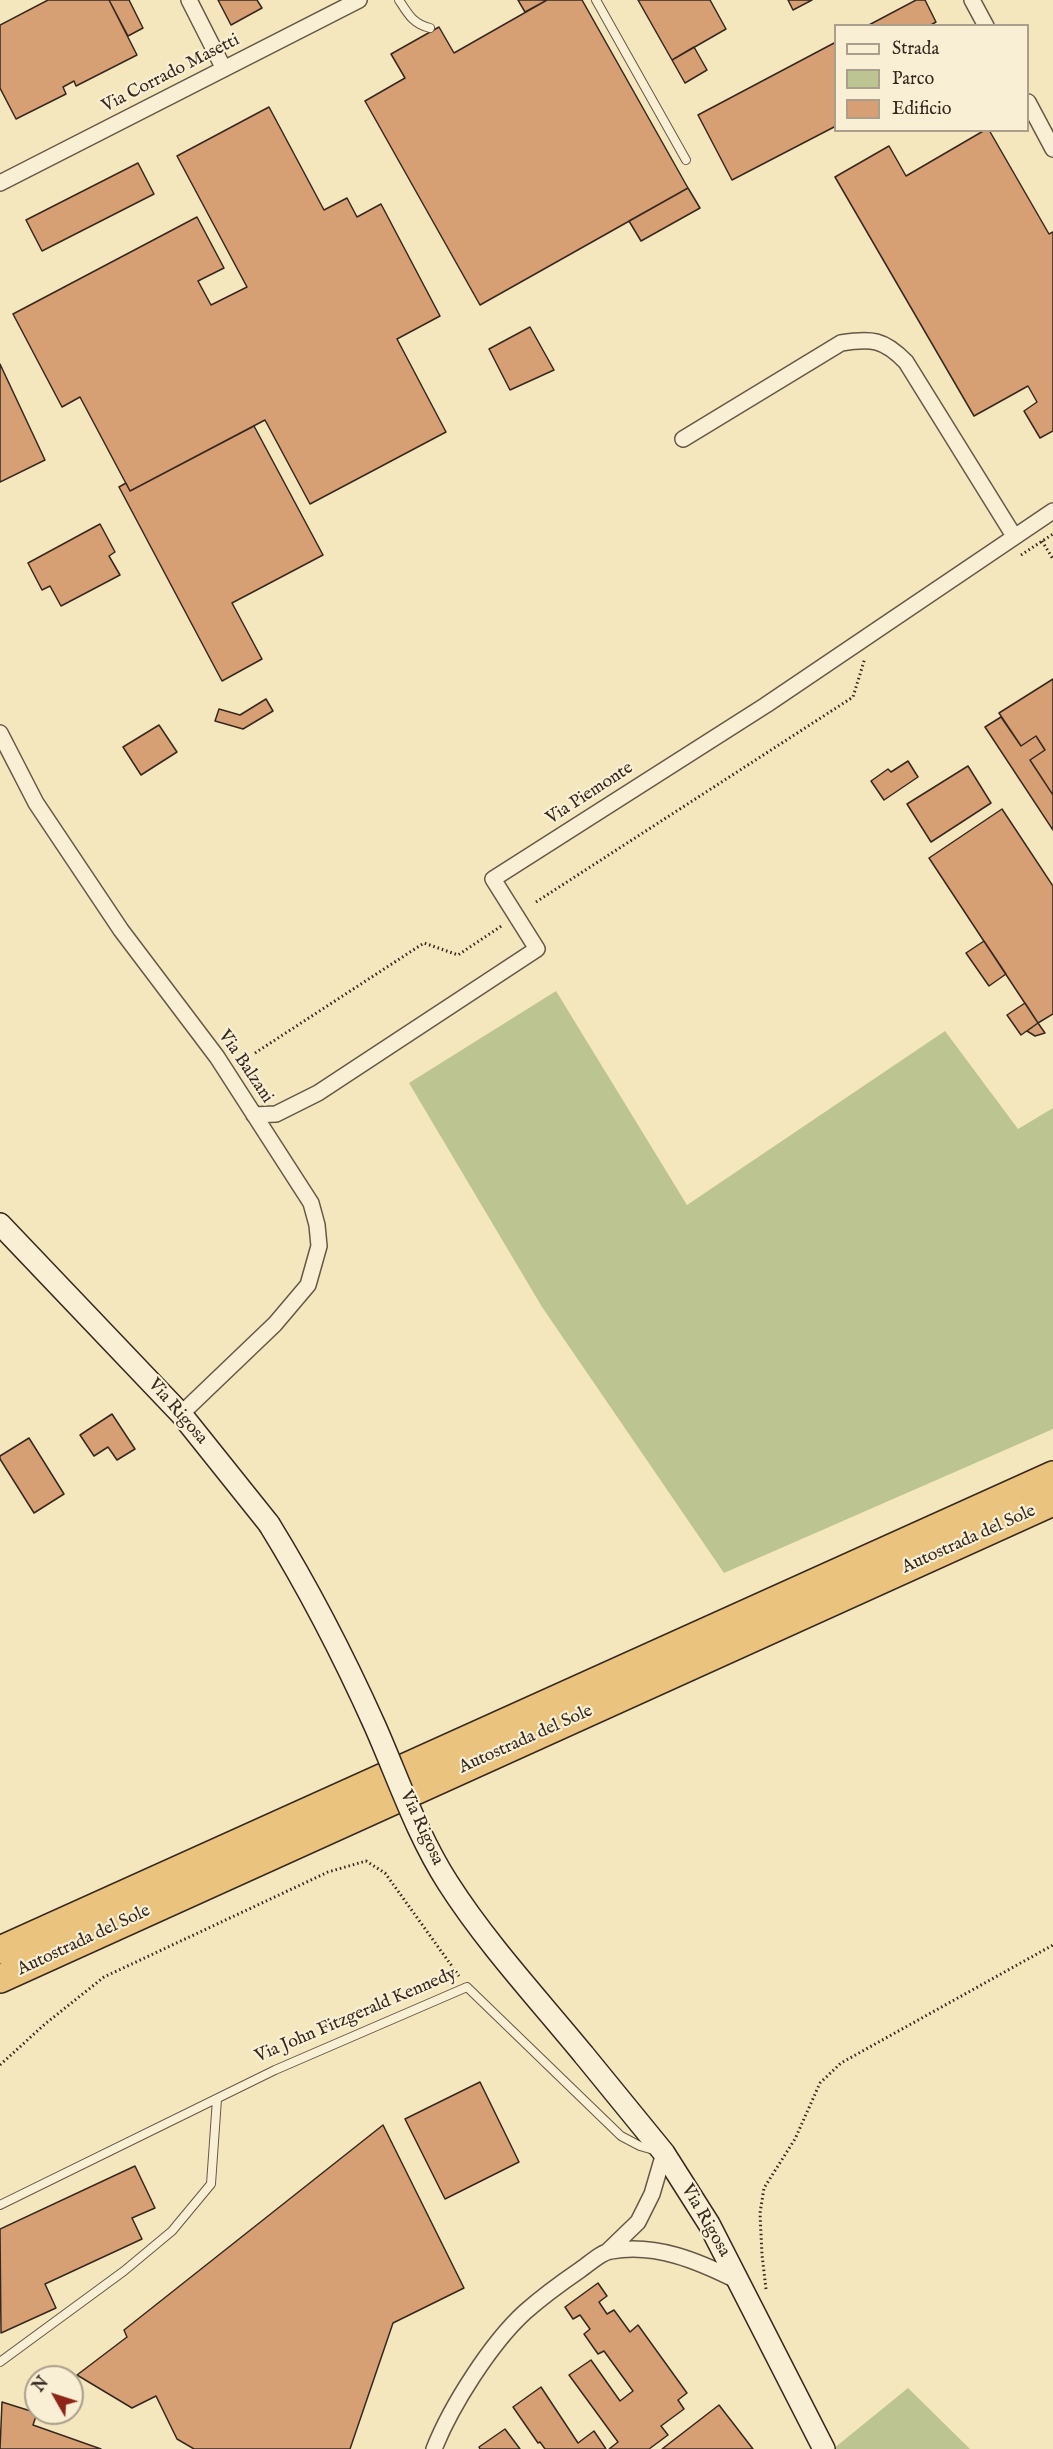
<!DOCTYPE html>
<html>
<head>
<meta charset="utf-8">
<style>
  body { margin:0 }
  #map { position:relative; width:1053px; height:2449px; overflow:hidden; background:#f5e7bd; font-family:"IM FELL English",serif }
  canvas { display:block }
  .legend { position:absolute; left:834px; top:24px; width:195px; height:108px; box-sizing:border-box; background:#f8efd4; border:2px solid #ab9f8c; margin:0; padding:8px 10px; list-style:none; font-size:18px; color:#37281f }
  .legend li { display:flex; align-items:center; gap:12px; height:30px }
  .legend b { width:30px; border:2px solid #ab9f8c }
  .north { position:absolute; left:24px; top:2365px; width:60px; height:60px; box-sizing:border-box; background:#f8efd4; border:2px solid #ab9f8c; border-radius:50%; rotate:309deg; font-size:16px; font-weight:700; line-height:24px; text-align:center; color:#37281f }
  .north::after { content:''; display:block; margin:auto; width:21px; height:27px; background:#8f2418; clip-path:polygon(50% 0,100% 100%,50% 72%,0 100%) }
</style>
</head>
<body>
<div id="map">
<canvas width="1053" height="2449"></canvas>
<ul class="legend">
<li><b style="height:8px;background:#f8efd4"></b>Strada</li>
<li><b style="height:16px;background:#bcc591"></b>Parco</li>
<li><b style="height:16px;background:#d79f74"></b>Edificio</li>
</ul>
<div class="north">N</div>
</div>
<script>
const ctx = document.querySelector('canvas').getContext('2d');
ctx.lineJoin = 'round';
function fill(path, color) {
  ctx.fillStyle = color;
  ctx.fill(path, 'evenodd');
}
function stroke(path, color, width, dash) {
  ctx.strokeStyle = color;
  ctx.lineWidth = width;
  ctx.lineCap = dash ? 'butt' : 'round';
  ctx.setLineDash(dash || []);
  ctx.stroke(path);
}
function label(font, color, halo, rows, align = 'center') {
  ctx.font = font + ' "IM FELL English",serif';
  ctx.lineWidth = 4.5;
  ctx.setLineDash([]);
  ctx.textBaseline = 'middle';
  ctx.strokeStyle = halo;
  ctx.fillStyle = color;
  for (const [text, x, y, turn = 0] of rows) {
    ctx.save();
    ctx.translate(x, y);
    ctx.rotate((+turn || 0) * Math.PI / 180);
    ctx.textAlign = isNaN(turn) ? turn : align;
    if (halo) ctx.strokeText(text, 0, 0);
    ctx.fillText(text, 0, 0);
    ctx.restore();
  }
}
fill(new Path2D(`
  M556 991 687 1205 945 1031 1018 1129 1053 1108V1429L724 1573 542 1307 409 1083Z
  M908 2388 970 2449H833Z`), '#bcc591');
const building = new Path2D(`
  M48 0H109L137 55 76 86 74 81 63 87 66 94 16 119 0 88V25Z
  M109 0H129L143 28 128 36Z
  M218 0H257L262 8 231 25Z
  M518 0H547L525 12Z
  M547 0H582L688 188 480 305 365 101 405 78 391 54 439 27 454 53Z
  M638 0H710L726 29 672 60Z
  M788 0H812L793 10Z
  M916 0H925L936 22 929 26H867Z
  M836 42V126L732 180 698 115Z
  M694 47 707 70 685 83 672 60Z
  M269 107 324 210 347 198 357 217 381 204 440 316 397 339 446 432 310 504 265 420 130 491 80 397 62 407 13 314 197 217 224 268 198 281 211 305 247 287 177 156Z
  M985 130H989L1049 234 1053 232V431L1040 438 1024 411 1037 402 1028 386 974 416 835 177 889 146 906 176Z
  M138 163 154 194 42 251 26 220Z
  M688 188 700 208 641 241 629 221Z
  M530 327 554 370 510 390 489 349Z
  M0 364 45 460 0 482Z
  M254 426 323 555 232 603 262 659 222 681 119 487 126 483 130 491Z
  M100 524 115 552 109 556 120 575 61 606 50 586 42 590 28 563Z
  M1053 679V795L1030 760 1045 750 1036 736 1021 746 999 713Z
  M266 699 273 711 243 729 215 721 219 709 240 715Z
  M1001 717 1021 746 1036 736 1045 750 1030 760 1053 795V830L985 727Z
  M159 725 177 752 141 775 123 747Z
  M908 761 918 777 884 800 871 781 888 769 891 772Z
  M968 766 991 803 931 842 907 804Z
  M1002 809 1053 886V1014L1038 1023 929 858Z
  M984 941 1006 974 989 986 966 953Z
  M1025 1003 1038 1023 1021 1035 1007 1015Z
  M1038 1023 1045 1033 1035 1036 1027 1031Z
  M112 1414 135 1449 117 1460 108 1447 94 1456 80 1435Z
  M29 1438 64 1494 34 1513 0 1459V1456Z
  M480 2082 519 2162 445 2199 405 2119Z
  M383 2125 464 2288 393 2323 350 2449H194L177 2439 156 2396 132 2408 77 2375 127 2337 124 2330Z
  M135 2166 155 2208 132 2218 142 2239 45 2284 56 2308 1 2333 0 2229Z
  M598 2283 607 2296 599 2302 607 2314 614 2310 630 2332 638 2325 687 2393 678 2400 684 2409 661 2426 668 2435 649 2449H609L618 2442 569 2375 591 2360 620 2401 633 2391 604 2351 598 2354 584 2334 590 2329 580 2315 573 2319 565 2307Z
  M541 2387 578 2443 594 2431 606 2449H545L540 2442 538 2443 513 2407Z
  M2 2402 37 2413 33 2425 101 2449H0Z
  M719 2405 753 2449H662Z
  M505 2429 520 2449H480L479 2447Z`);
fill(building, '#d79f74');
stroke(building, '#37281f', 1.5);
const service = new Path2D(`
  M399 0C408 14 413 24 430 28
  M596 0 686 160
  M0 2205 275 2070 467 1987 621 2136 640 2146 657 2151
  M0 2362 124 2271 172 2231 211 2184 217 2099`);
const minor = new Path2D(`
  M189 0 224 69
  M972 0 986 26
  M1028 102 1053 149
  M0 183 359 0
  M683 439 841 343C871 338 884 339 906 362L1014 536
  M0 733 36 803 121 930 217 1057 311 1203 317 1225 319 1246 308 1285 275 1324 181 1414
  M254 1115 276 1114 318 1093 537 949 493 879 766 705 1053 511
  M608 2251 638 2222 652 2194 664 2153
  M434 2449C451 2406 491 2343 525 2312 542 2297 561 2283 580 2270 589 2264 601 2252 611 2251 656 2243 698 2261 738 2281`);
const secondary = new Path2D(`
  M0 1224 181 1414 269 1524
  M584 2055 664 2153 709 2224 824 2449`);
const motorway = new Path2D(`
  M0 1950 1053 1475
  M0 1979 1053 1502`);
stroke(service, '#665846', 10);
stroke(minor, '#665846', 18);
stroke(secondary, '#37281f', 24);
stroke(motorway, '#37281f', 30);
stroke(new Path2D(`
  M1042 541 1053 559
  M1021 555 1053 534
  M536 902 853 697 865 658
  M255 1053 424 943 458 955 503 925
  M0 2065 45 2024 104 1977 328 1872 366 1861 385 1873 459 1976
  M766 2289 762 2255 760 2213 764 2188 795 2139 820 2083 841 2063 1053 1945`), '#37281f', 3, [1.5, 3]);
stroke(service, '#f8efd4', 8);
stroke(minor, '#f8efd4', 15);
stroke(secondary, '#f8efd4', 21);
stroke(motorway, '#eac47e', 27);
const secondaryBridge = new Path2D(`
  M269 1524C309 1589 344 1657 375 1726 398 1778 417 1835 448 1883 487 1944 538 1999 584 2055`);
stroke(secondaryBridge, '#37281f', 24, []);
stroke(secondaryBridge, '#f8efd4', 21);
label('18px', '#37281f', '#f8efd4', [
  ["Via Corrado Masetti",171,74,-27],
  ["Via Piemonte",590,794,-33],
  ["Via Balzani",245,1067,56],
  ["Via Rigosa",177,1412,49],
  ["Autostrada del Sole",969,1540,-24],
  ["Autostrada del Sole",526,1740,-24],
  ["Via Rigosa",421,1828,65],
  ["Autostrada del Sole",84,1941,-25],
  ["Via John Fitzgerald Kennedy",356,2016,-23],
  ["Via Rigosa",705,2221,60]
]);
</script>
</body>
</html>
